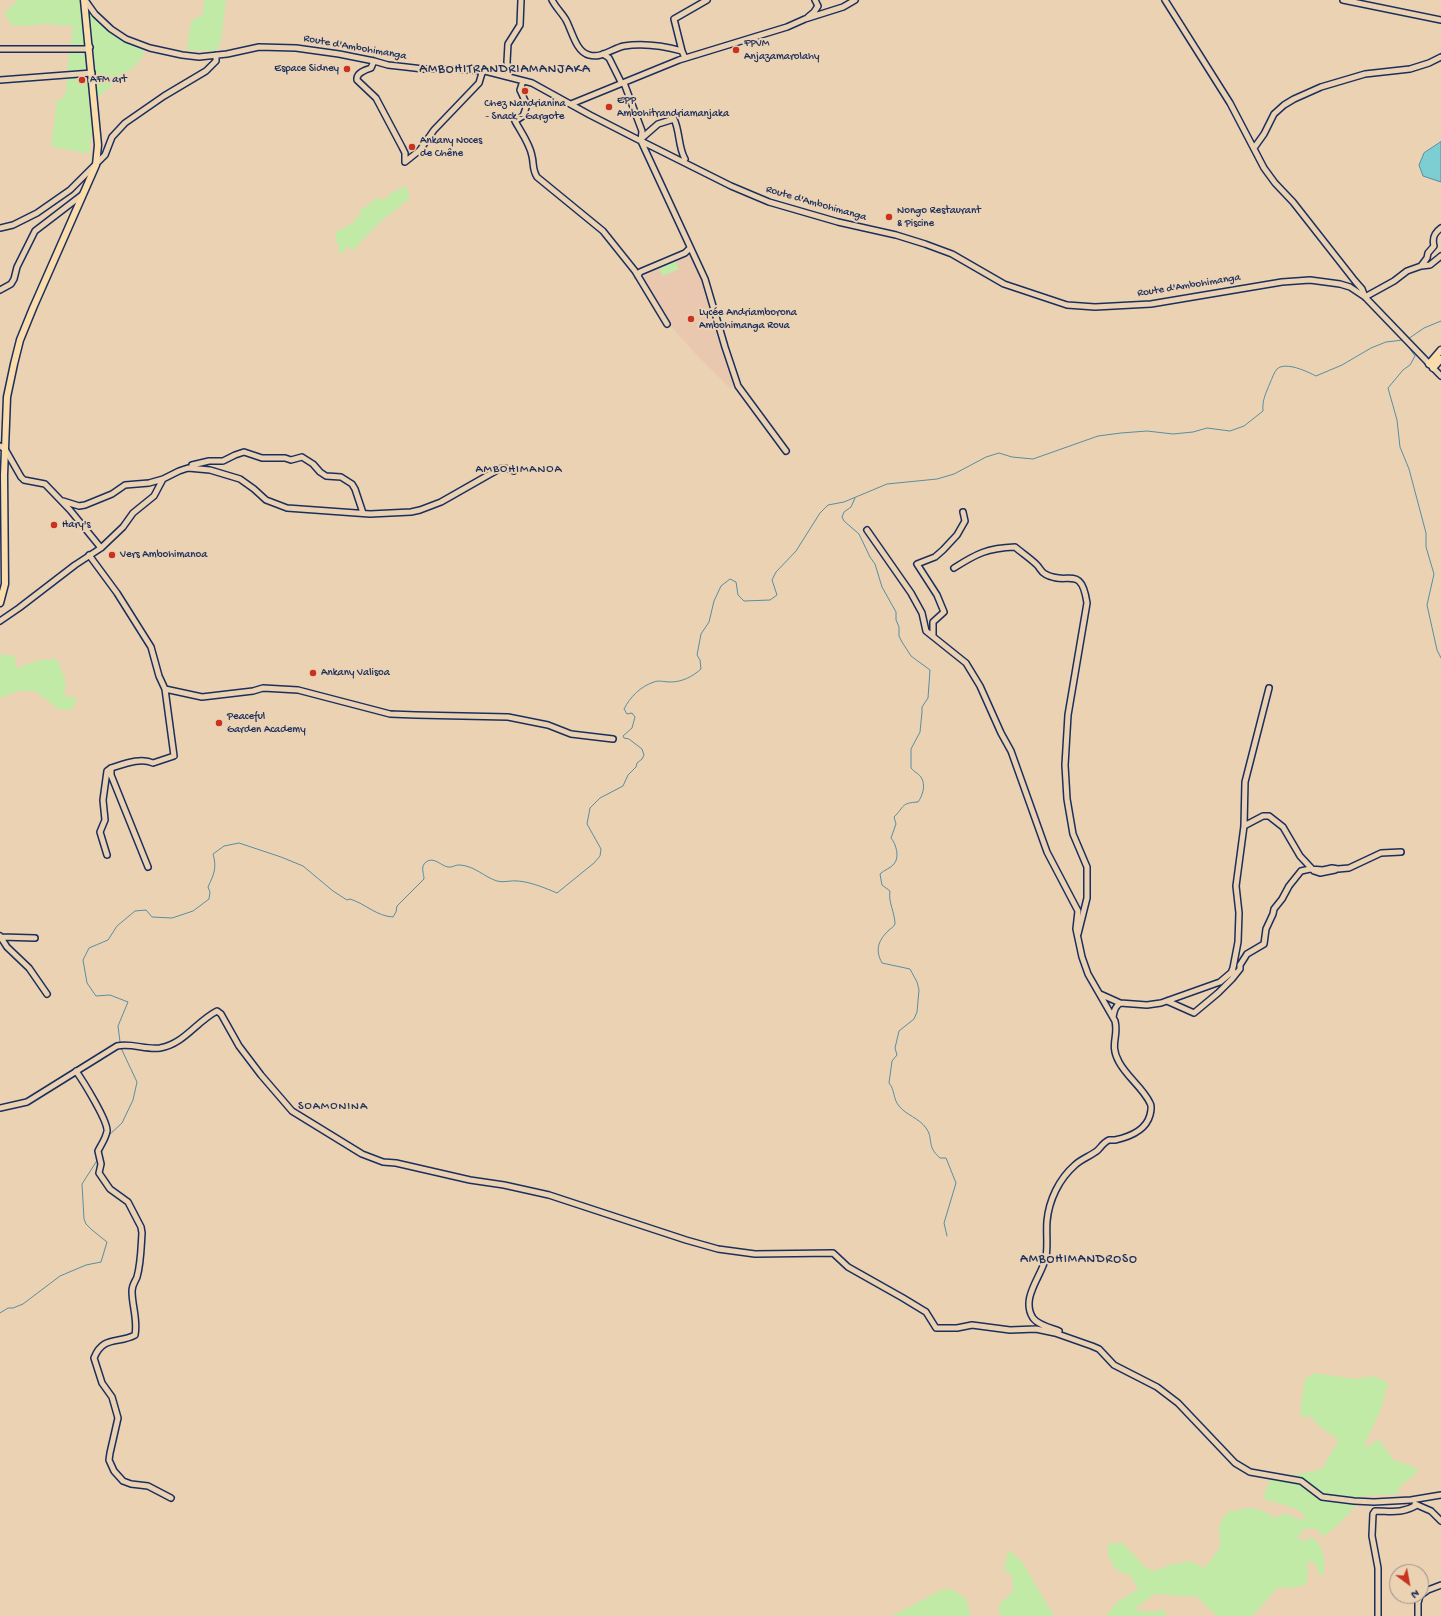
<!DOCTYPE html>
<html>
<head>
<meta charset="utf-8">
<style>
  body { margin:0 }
  #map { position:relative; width:1441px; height:1616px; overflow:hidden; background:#ebd2b3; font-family:"Gochi Hand",sans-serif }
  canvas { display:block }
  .north { position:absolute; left:1389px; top:1564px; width:40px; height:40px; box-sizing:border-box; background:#ebd2b3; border:1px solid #989191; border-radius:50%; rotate:148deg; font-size:11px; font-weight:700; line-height:16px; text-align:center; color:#1b2f5e }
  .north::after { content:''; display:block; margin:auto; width:14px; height:18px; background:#c8321e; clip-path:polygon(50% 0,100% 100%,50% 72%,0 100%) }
</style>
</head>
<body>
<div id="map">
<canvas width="1441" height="1616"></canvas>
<div class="north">N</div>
</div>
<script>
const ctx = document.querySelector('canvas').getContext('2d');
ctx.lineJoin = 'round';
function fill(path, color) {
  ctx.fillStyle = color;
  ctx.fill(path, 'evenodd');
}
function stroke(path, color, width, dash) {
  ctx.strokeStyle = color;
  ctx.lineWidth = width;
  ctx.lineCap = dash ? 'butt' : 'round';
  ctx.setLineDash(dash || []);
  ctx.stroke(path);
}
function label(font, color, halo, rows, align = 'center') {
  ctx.font = font + ' "Gochi Hand",sans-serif';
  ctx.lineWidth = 4;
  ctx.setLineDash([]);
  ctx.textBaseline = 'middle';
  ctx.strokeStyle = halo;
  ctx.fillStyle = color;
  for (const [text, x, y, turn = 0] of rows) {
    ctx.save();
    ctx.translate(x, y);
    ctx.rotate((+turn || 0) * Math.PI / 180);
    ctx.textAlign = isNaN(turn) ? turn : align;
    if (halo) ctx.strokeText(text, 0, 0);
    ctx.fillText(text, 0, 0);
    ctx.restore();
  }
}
fill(new Path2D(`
  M690 250 703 278 737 385 730 388 693 351 669 324 640 275V274Z`), '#eac8af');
fill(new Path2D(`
  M17 0H83L89 11 116 36 143 50 144 55 136 65 89 105 92 128 89 154 51 146 57 100 63 98 66 92 68 60 73 26 44 24 30 26 11 25 5 13Z
  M204 0H226L221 41 216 51 187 50 191 21 203 14Z
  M406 186 410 198 380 222 352 251 348 246 340 255 335 232 355 222 354 220 361 215 359 211 379 197 383 201 393 192Z
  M675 260 679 269 663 276 659 267Z
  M0 654 15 656 16 668 40 660 57 659 66 682 64 695 77 699 72 710 58 709 35 691H19L0 698Z
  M1314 1373 1356 1379 1374 1376 1388 1383 1380 1412 1365 1443 1367 1448 1378 1439 1387 1450 1393 1460 1410 1465 1419 1471 1398 1488 1399 1494 1362 1496C1351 1512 1340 1525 1324 1536L1314 1528 1304 1529 1297 1538 1304 1541 1313 1537C1325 1549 1325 1559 1324 1575L1319 1574 1315 1563 1307 1561 1308 1574 1306 1585 1289 1588 1278 1587 1255 1613 1251 1616H1216L1215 1614 1197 1597 1155 1594 1134 1609 1149 1612 1164 1610 1167 1616H1106L1116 1603 1138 1589 1131 1576 1116 1570 1108 1556V1543H1123L1145 1567 1153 1571 1173 1564 1191 1561 1204 1568 1220 1548 1219 1526 1227 1512C1248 1508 1256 1504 1275 1518L1285 1513 1301 1520 1306 1517C1294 1504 1280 1506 1263 1498L1270 1480 1322 1469 1339 1440 1320 1427 1310 1416 1301 1418V1403L1305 1379Z
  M1008 1550 1021 1560 1054 1616H1000L999 1605 1013 1591 1012 1575 1004 1570Z
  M943 1589 954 1590 967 1600 970 1616H892Z`), '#c1eaa6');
const water = new Path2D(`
  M1441 142V182L1423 176 1419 165 1424 153Z`);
fill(water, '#7cced2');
stroke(water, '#558ea4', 1);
stroke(new Path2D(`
  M1408 339 1424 328 1441 321
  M1404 341 1415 356 1410 365 1403 370 1388 388 1397 420 1400 447 1409 469 1426 533V547L1434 574 1427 605 1437 650 1441 658
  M855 498 851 507 844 512 842 517 844 521 859 534 870 557 875 564 882 587 896 612V620L899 627V636L902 642 911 656 930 670 928 698 922 707V712L920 732 911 749V768C914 772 918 773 921 777 926 785 923 795 918 802 901 803 905 806 894 817L896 824 891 838C896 844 900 857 894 864 891 868 884 870 880 874L882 885 890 891C888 902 895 913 895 924 893 928 891 928 888 931 878 941 875 950 882 963L910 969 917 982 919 990 917 1012 914 1019 899 1031 895 1048 897 1055 892 1061 889 1083C895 1090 893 1099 899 1106 906 1115 919 1118 926 1128 934 1139 926 1146 940 1158H946L956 1183 944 1223 947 1236
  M120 1042 118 1026 128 1002 110 995 96 996 87 983 83 960 89 948 108 940 117 926 135 911 146 910 152 917 172 918 193 911 209 899 210 892 208 887C214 874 217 868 213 854L224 846 239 843 281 857 303 866 333 891 347 900 350 899C366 904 376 916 393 917L396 912 397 906 424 879C424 873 420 867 426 862 434 856 441 866 448 867 453 868 456 864 460 865 475 866 484 877 497 881 503 883 511 880 518 881 531 882 545 888 557 893L594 863 600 856 601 849 587 824 590 808 600 798 623 786 628 775 636 767 637 763 642 759 644 755 642 749 629 739 624 738 623 736 632 728 635 717 632 713 627 714 624 709C630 697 641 686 654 682 658 680 665 682 670 682 682 682 692 677 701 669L700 660 697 655 701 634 709 622 714 601 721 586 730 579 736 582 738 595 744 601 770 600 777 595 772 580 776 572 796 551 820 513 828 505 844 502 887 484 937 479 954 474 986 457 999 453 1012 457 1033 459 1098 436 1121 433 1147 431 1173 434 1193 432 1207 428 1230 431 1244 426 1263 411C1262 400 1266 393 1270 383 1272 379 1274 372 1277 369 1286 361 1308 372 1316 376L1342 365 1371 348 1386 342 1403 340
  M108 1136 122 1123 133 1100 137 1082 121 1048
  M101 1153 105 1143
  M0 1313 8 1308H13L23 1304 60 1276 86 1265 101 1262 107 1242 92 1230 86 1224 84 1219 82 1184 98 1159`), '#558ea4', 1);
const minor = new Path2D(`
  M85 0 95 14 111 29 126 39 150 48 182 55 199 57 227 54 259 47 296 48 339 54 374 61 388 65 406 67 423 69H457L485 71 532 83 590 115 635 138 731 186 769 202 838 222 896 235 925 244 952 254 1004 284 1067 305 1095 307 1151 304 1282 282 1310 280 1340 284 1350 287 1365 297 1441 376
  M552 0C556 8 562 13 566 20 572 31 576 52 589 55 601 59 613 48 624 46 643 43 664 46 682 51L685 58
  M1165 0 1230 103 1264 168 1275 183 1293 202 1355 281 1362 289 1365 297 1394 281 1407 271 1421 266 1430 265 1441 256
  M1343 0 1441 20
  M808 17 814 12 818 6 815 0
  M0 49H86L90 47
  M682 51 674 19 707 0
  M603 54 609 58 621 82 624 83 642 131 641 141 705 279 725 347 738 386 786 451
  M374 61 371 68C365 70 356 73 357 80L376 98 402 147 405 153V162L420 150 434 130 479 83 482 73 485 71
  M509 77 507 62 508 44 520 25 521 0
  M0 80 92 73
  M523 81 520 90 527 105 523 116 515 121C521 132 530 144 532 156 534 164 532 169 537 177L603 231 635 271 667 324
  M571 104 679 60 787 27 805 19 843 7 855 0
  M642 138 658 124 674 119C680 131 678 147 685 159
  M1254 148 1264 134 1274 114 1284 105 1294 99 1321 87 1365 74 1410 69 1429 63 1441 57
  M0 228 13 225 37 213 70 190 105 155 112 137 125 123 164 96 206 71 216 61V55
  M1421 266 1427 258 1428 253 1434 246C1432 238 1434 233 1441 228
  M638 276 640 272 685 253 690 248
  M0 290 11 284 14 279 17 267 35 231 82 195
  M0 446 5 449 21 477 24 480 45 484 70 510 101 548
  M192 465 209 461H223L235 455 244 452 262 458H285L291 460 302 457 313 464 320 472 326 476 341 477 352 484 355 489 363 513
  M63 501 79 506 85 505 112 494 125 485 149 483 163 479
  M867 530 911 593 922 613 926 631 966 663 980 686 1001 733 1011 751 1047 852 1078 911 1076 929 1082 957 1088 974 1115 1021C1119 1037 1109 1044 1119 1062 1127 1077 1143 1088 1150 1103 1152 1106 1151 1111 1150 1115 1146 1130 1129 1137 1115 1140 1113 1140 1111 1140 1109 1140 1104 1142 1101 1147 1098 1150 1091 1156 1081 1159 1075 1165 1059 1179 1049 1200 1047 1221 1046 1233 1048 1245 1046 1257 1042 1276 1020 1298 1033 1318 1038 1325 1051 1328 1059 1331
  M89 555 117 593 151 647 159 676 165 689 174 756 153 763C141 757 124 764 111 768L107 771 103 800 105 820 100 832 107 855
  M954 568C976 554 987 548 1015 547 1022 553 1030 558 1037 565 1040 568 1041 572 1045 574 1067 587 1081 563 1087 603L1068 715 1065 765 1067 799 1073 834 1087 867V898L1078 934
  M0 621 19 608 75 565 101 548 123 527 133 513 154 496 163 479 179 471 188 468 210 470 240 479 254 489 266 500 287 508 370 514 411 512 420 510 441 502 499 469 505 468 514 471
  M933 635V622L944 612 937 595 917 564 935 557 943 550 957 535 965 521 963 512
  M165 689 202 697 253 691 263 688 298 690 390 714 416 715 508 717 548 725 571 734 613 739
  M111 768V775L148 867
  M1244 826 1263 816H1269L1283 827 1300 856 1314 871 1320 873 1335 870
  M0 936 7 947 29 968 47 994
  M1 937 35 938
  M1231 973 1233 968 1238 942 1239 913 1236 886 1244 826 1245 782 1269 688
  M1100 994 1120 1003
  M1167 1001 1194 1013 1218 993 1232 979 1240 969V965L1247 954 1264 944 1266 929 1273 914 1274 909 1282 899 1289 886 1301 871 1310 869 1323 870 1332 868 1338 869 1349 868 1381 853 1401 852
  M1113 1017C1114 1011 1115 1007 1120 1003L1147 1005 1161 1003 1220 982 1233 971
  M76 1071C83 1081 108 1121 107 1131 106 1138 101 1145 98 1151L101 1164 99 1173 110 1189 128 1202 141 1227 142 1233C141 1247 141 1263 137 1277 135 1282 132 1285 132 1291 132 1306 138 1320 135 1335 119 1344 103 1335 94 1358L102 1383 112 1397 118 1418 110 1453 109 1460 114 1471 123 1481 131 1484 148 1486 171 1498
  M0 1108 27 1102 117 1046C132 1043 146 1050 160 1048 184 1044 197 1021 217 1011L221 1014 239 1046 261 1075 292 1111 362 1154 383 1162 396 1163 470 1180 504 1185 549 1195 686 1240 718 1249 755 1254 833 1253 848 1267 903 1298 926 1312 936 1328H957L972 1325 1010 1330 1036 1329 1055 1333 1092 1346 1099 1349 1114 1365 1157 1387 1178 1403 1235 1463 1250 1472 1301 1481 1322 1497 1354 1501 1374 1502 1411 1500 1441 1495
  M1415 1504 1431 1511 1441 1521
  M1421 1595 1428 1590 1441 1585
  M1378 1616V1568L1372 1536 1373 1514 1375 1511C1391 1511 1401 1514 1417 1505
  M1418 1616V1603L1420 1596`);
const major = new Path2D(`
  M1429 364 1441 350
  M1433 368 1441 359
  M0 603 5 584 4 475 7 397 14 364 20 340 33 308 96 165 98 145 84 0`);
stroke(minor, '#1b2f5e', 8);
stroke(major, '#1b2f5e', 9);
stroke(minor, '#ebd2b3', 5);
stroke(major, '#fbdcab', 6);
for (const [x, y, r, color] of [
  [736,50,4,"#c8321e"],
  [347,69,4,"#c8321e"],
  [82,80,4,"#c8321e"],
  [525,91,4,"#c8321e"],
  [609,107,4,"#c8321e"],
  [412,147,4,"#c8321e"],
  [889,217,4,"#c8321e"],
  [691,319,4,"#c8321e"],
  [54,525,4,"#c8321e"],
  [112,555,4,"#c8321e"],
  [313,673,4,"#c8321e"],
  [219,723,4,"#c8321e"]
]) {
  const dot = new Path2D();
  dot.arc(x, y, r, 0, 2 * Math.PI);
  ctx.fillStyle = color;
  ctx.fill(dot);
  stroke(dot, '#ebd2b3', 1.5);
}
label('11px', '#1b2f5e', '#ebd2b3', [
  ["FPVM",744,44],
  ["Anjazamarolahy",744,57],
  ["Espace Sidney",339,69,"right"],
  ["AFM art",90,80],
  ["EPP",617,101],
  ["Ambohitrandriamanjaka",617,114],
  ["Chez Nandrianina",525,104,"center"],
  ["- Snack - Gargote",525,117,"center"],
  ["Ankany Noces",420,141],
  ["de Chêne",420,154],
  ["Nongo Restaurant",897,211],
  ["& Piscine",897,224],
  ["Lycée Andriamborona",699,313],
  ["Ambohimanga Rova",699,326],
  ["Hary's",62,525],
  ["Vers Ambohimanoa",120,555],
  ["Ankany Valisoa",321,673],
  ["Peaceful",227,717],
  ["Garden Academy",227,730]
], 'left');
label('11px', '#1b2f5e', '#ebd2b3', [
  ["Route d'Ambohimanga",355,48,10],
  ["Route d'Ambohimanga",816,204,16],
  ["Route d'Ambohimanga",1189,286,-9]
]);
ctx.letterSpacing = '1px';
label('12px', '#1b2f5e', '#ebd2b3', [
  ["AMBOHIMANOA",519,470],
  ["SOAMONINA",333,1107]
]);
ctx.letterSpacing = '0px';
ctx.letterSpacing = '1px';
label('13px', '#1b2f5e', '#ebd2b3', [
  ["AMBOHITRANDRIAMANJAKA",505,70],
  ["AMBOHIMANDROSO",1079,1260]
]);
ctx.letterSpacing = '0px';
</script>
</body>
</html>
